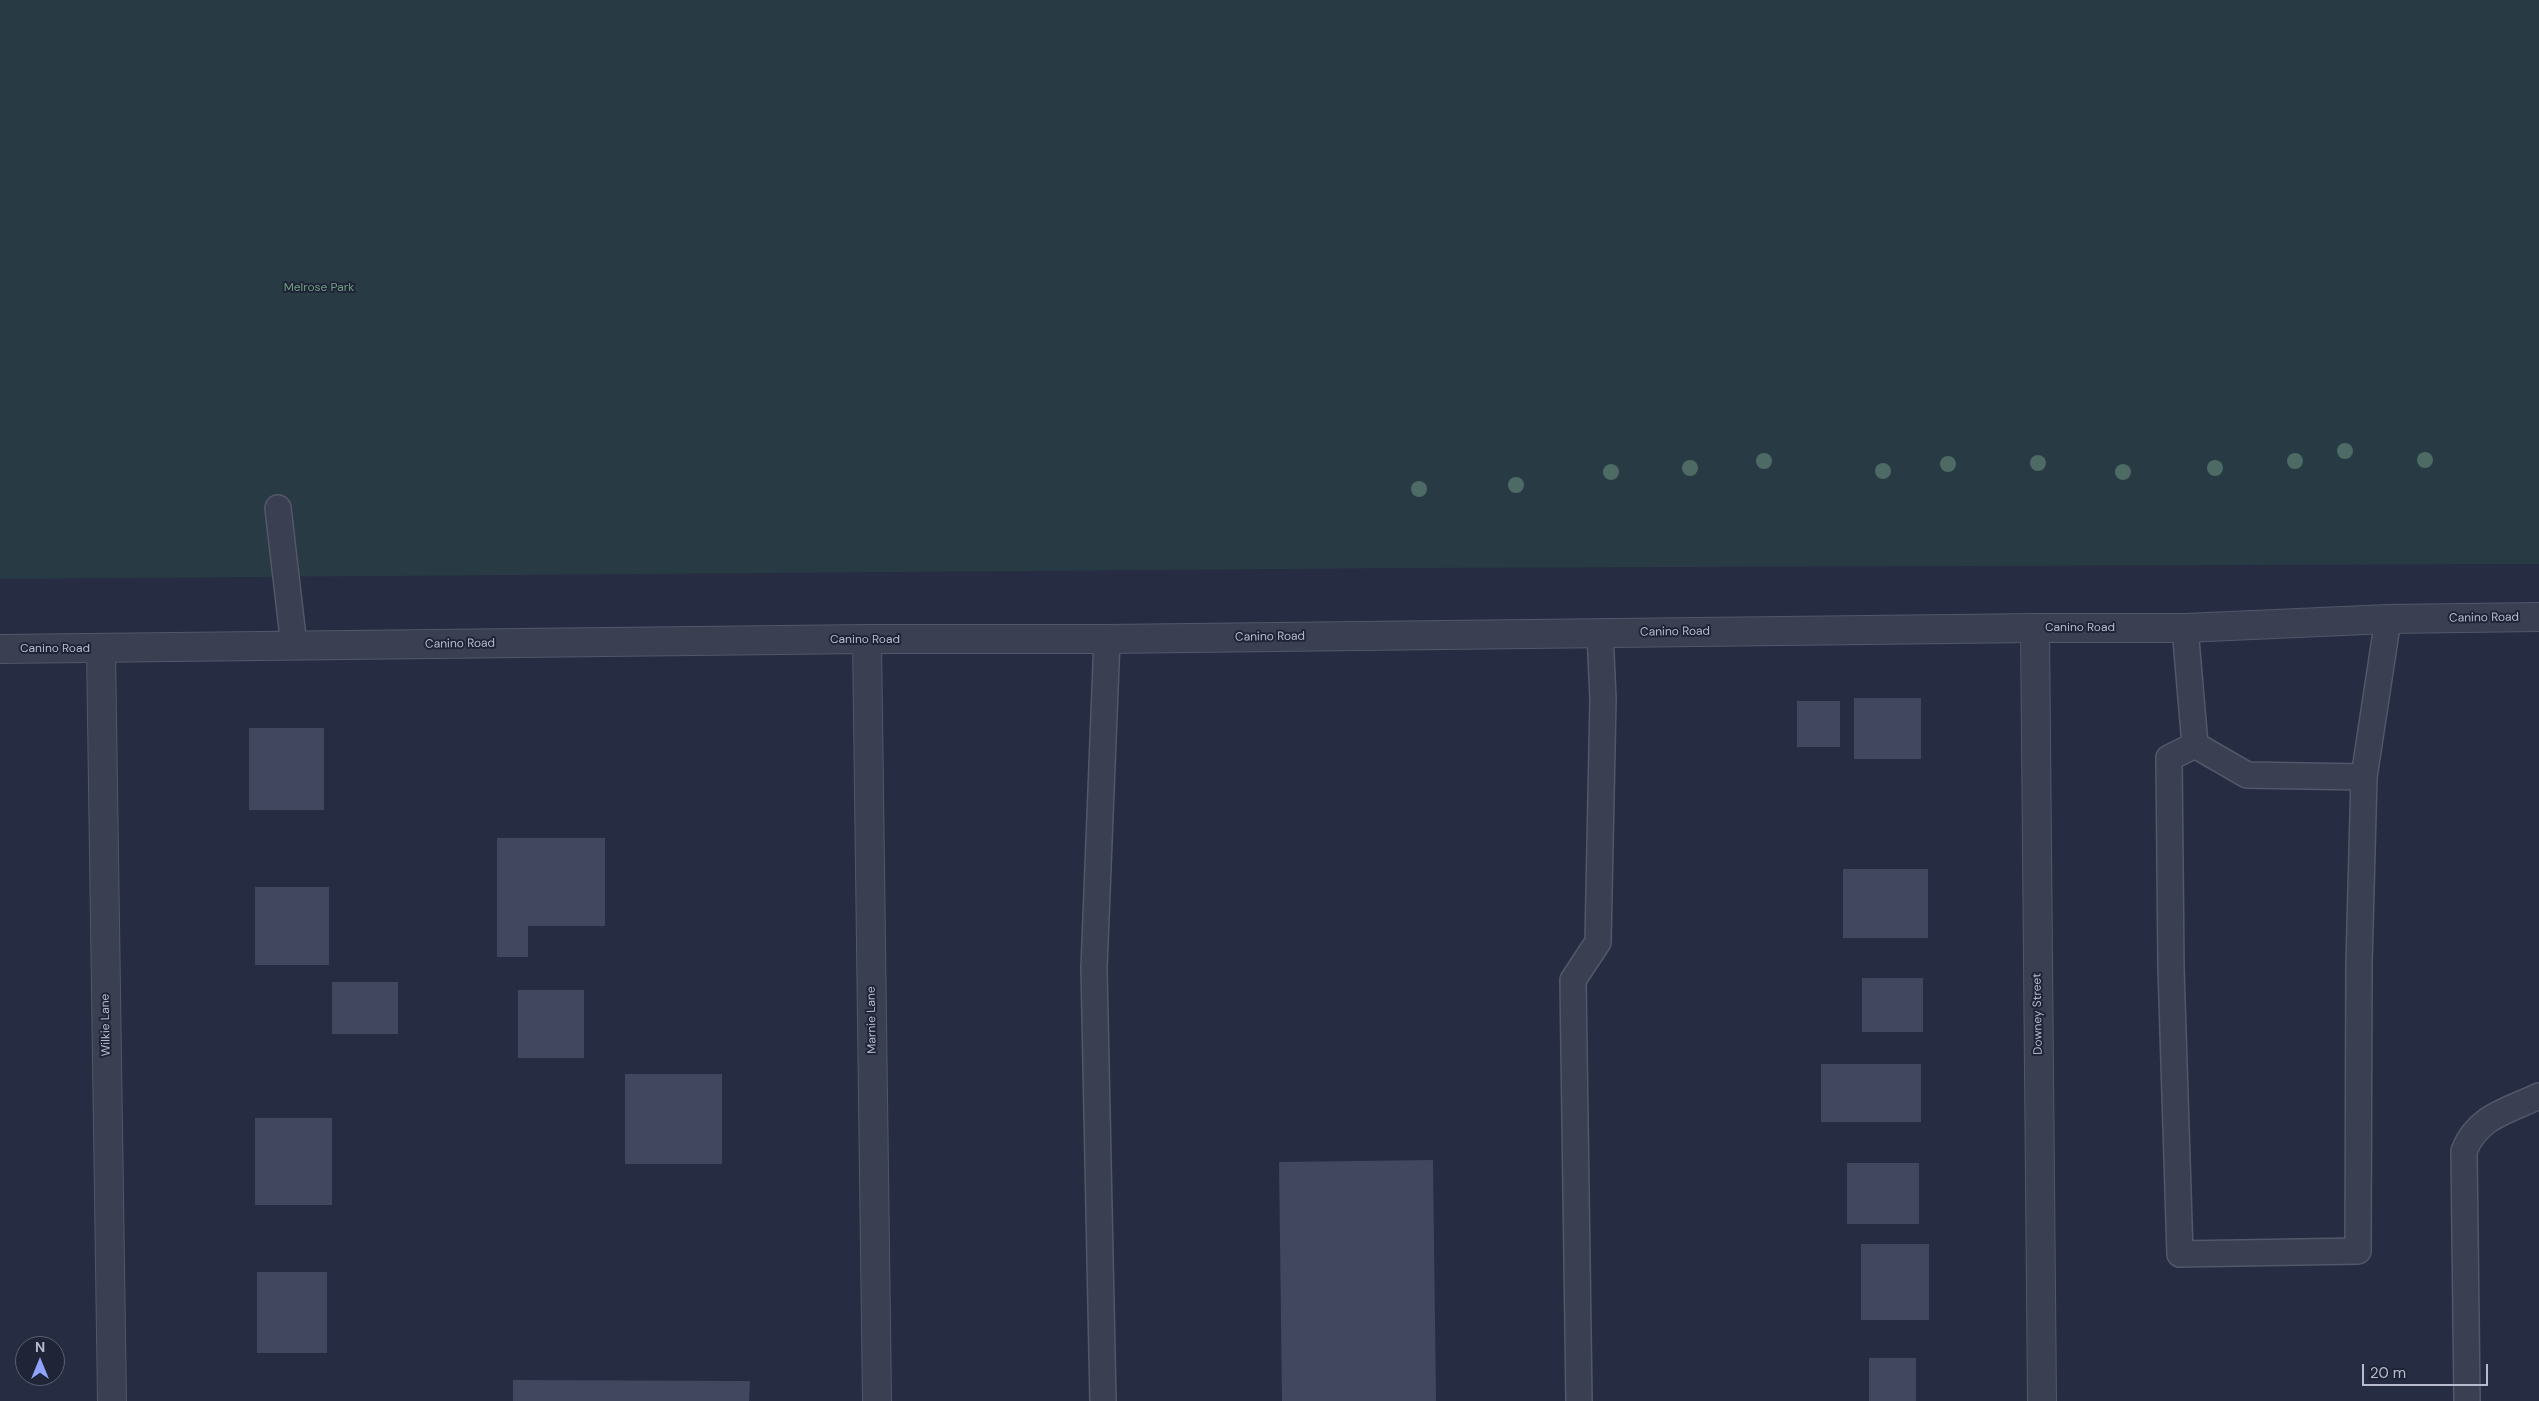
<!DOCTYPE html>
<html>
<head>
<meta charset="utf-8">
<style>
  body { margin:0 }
  #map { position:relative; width:2539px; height:1401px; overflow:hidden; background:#262c42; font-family:"DM Sans",sans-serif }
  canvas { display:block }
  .north { position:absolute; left:15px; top:1336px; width:50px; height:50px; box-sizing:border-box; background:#1f2437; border:1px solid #5c6072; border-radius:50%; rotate:0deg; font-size:14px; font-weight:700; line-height:20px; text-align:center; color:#b7bbcb }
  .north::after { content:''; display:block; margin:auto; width:18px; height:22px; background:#8ea3f9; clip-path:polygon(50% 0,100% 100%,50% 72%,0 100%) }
  .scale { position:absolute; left:2362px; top:1364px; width:126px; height:22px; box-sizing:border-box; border:2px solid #b7bbcb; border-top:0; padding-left:6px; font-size:15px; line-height:18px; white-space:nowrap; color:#b7bbcb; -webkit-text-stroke:4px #1f2437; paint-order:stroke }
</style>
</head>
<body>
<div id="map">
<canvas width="2539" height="1401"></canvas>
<div class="north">N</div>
<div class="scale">20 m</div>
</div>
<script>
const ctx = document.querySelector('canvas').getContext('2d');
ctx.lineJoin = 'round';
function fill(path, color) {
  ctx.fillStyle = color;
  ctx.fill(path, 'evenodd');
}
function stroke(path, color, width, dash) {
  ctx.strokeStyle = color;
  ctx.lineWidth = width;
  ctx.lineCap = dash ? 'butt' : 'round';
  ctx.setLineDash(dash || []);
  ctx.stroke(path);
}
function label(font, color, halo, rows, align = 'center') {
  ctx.font = font + ' "DM Sans",sans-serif';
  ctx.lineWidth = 4;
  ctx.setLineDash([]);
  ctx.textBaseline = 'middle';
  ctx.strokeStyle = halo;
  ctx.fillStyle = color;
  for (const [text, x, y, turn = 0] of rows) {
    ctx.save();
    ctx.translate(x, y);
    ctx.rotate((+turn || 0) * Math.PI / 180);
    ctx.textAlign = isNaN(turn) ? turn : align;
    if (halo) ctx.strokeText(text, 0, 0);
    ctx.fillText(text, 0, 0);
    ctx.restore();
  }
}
fill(new Path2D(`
  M0 0H2539V564L1415 568 0 579Z`), '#283a43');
fill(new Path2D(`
  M1854 698H1921V759H1854Z
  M1797 701H1840V747H1797Z
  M249 728H324V810H249Z
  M497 838H605V926H528V957H497Z
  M1843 869H1928V938H1843Z
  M255 887H329V965H255Z
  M1862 978H1923V1032H1862Z
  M332 982H398V1034H332Z
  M518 990H584V1058H518Z
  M1821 1064H1921V1122H1821Z
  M625 1074H722V1164H625Z
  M255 1118H332V1205H255Z
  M1433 1160 1436 1401H1282L1279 1162Z
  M1847 1163H1919V1224H1847Z
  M1861 1244H1929V1320H1861Z
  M257 1272H327V1353H257Z
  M1869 1358H1916V1401H1869Z
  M513 1380 750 1381 749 1401H513Z`), '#40475f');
const service = new Path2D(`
  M278 508 294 646
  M2185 628 2195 745
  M2364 777 2247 775 2195 745 2169 758 2171 968 2180 1254 2358 1251 2359 963 2364 777 2388 619
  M1103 1401 1094 968 1107 639
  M1579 1401 1573 980 1598 942 1603 699 1600 633
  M2467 1401 2464 1151C2477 1117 2507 1111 2539 1096`);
const minor = new Path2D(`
  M2035 628 2042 1401
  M867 639 877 1401
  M101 649 112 1401`);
const tertiary = new Path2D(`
  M0 649 867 639H1107L2035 628H2185L2388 619 2539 617`);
stroke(service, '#525769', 28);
stroke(minor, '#525769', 30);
stroke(tertiary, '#525769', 30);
stroke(service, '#3a3f51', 25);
stroke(minor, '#3a3f51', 28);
stroke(tertiary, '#3a3f51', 28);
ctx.fillStyle = '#4e6a65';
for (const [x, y] of [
  [2345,451],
  [2425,460],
  [1764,461],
  [2295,461],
  [2038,463],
  [1948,464],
  [1690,468],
  [2215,468],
  [1883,471],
  [1611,472],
  [2123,472],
  [1516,485],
  [1419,489]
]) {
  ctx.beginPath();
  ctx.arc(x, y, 8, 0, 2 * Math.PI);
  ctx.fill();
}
label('12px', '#6e9d81', '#1f2437', [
  ["Melrose Park",319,288]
]);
label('12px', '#b7bbcb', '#1f2437', [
  ["Canino Road",2484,618,-1],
  ["Canino Road",2080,628],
  ["Canino Road",1675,632,-1],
  ["Canino Road",1270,637,-1],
  ["Canino Road",865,640],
  ["Canino Road",460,644,-1],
  ["Canino Road",55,649],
  ["Downey Street",2038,1014,-91],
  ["Marnie Lane",872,1020,-91],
  ["Wilkie Lane",106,1025,-91]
]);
</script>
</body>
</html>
